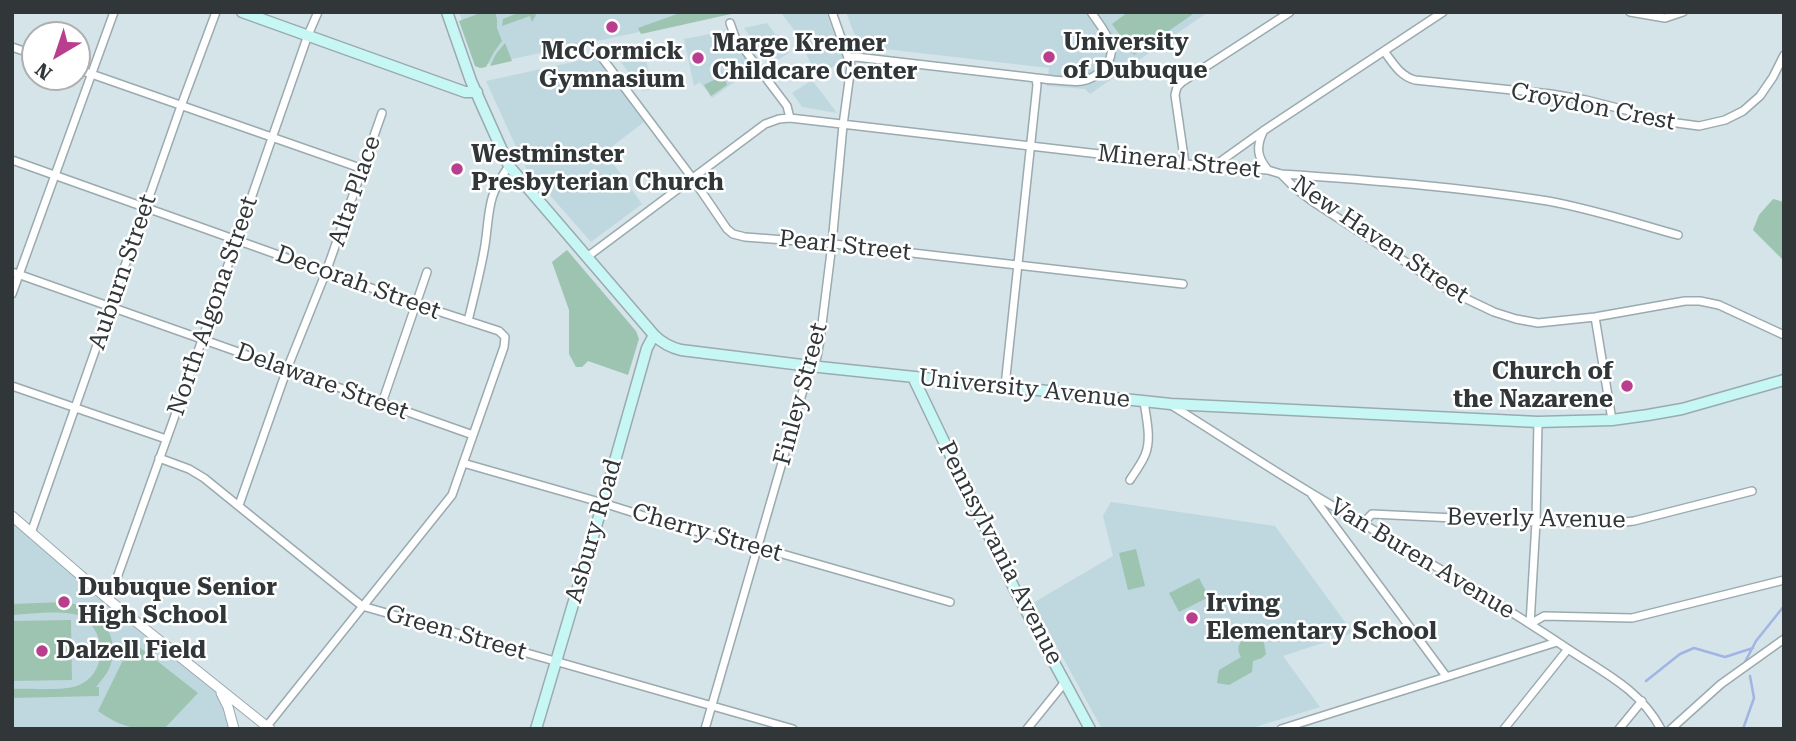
<!DOCTYPE html>
<html>
<head>
<meta charset="utf-8">
<style>
  body { margin:0 }
  #map { position:relative; width:1796px; height:741px; overflow:hidden; background:#d4e4e9; font-family:"Roboto Serif",serif }
  canvas { display:block }
  .frame { position:absolute; inset:0; border:14px solid #313739; pointer-events:none }
  .north { position:absolute; left:21px; top:21px; width:70px; height:70px; box-sizing:border-box; background:#fff; border:2px solid #adafb0; border-radius:50%; rotate:219deg; font-size:19px; font-weight:700; line-height:28px; text-align:center; color:#313739 }
  .north::after { content:''; display:block; margin:auto; width:24px; height:32px; background:#ba3e8e; clip-path:polygon(50% 0,100% 100%,50% 72%,0 100%) }
</style>
</head>
<body>
<div id="map">
<canvas width="1796" height="741"></canvas>
<div class="frame"></div>
<div class="north">N</div>
</div>
<script>
const ctx = document.querySelector('canvas').getContext('2d');
ctx.lineJoin = 'round';
function fill(path, color) {
  ctx.fillStyle = color;
  ctx.fill(path, 'evenodd');
}
function stroke(path, color, width, dash) {
  ctx.strokeStyle = color;
  ctx.lineWidth = width;
  ctx.lineCap = dash ? 'butt' : 'round';
  ctx.setLineDash(dash || []);
  ctx.stroke(path);
}
function label(font, color, halo, rows, align = 'center') {
  ctx.font = font + ' "Roboto Serif",serif';
  ctx.lineWidth = 5;
  ctx.setLineDash([]);
  ctx.textBaseline = 'middle';
  ctx.strokeStyle = halo;
  ctx.fillStyle = color;
  for (const [text, x, y, turn = 0] of rows) {
    ctx.save();
    ctx.translate(x, y);
    ctx.rotate((+turn || 0) * Math.PI / 180);
    ctx.textAlign = isNaN(turn) ? turn : align;
    if (halo) ctx.strokeText(text, 0, 0);
    ctx.fillText(text, 0, 0);
    ctx.restore();
  }
}
fill(new Path2D(`
  M459 12H734L479 66Z
  M785 12H826L844 60 818 76 801 45 804 43 782 14Z
  M846 12H1208L1090 94 1085 89 1047 86 1049 68 859 46Z
  M767 23 789 53 771 64 744 28Z
  M725 31 754 68 712 98 700 82 694 86 684 39Z
  M643 48 653 89 642 91 615 54Z
  M596 57 644 122 605 152 642 204 591 242 534 177 528 173 486 81Z
  M812 80 837 113 802 107 792 93Z
  M1111 502 1275 526 1353 633 1283 656 1320 707 1249 729H1102L1033 603 1113 556 1103 516Z
  M12 516 218 688 234 729H12Z`), '#bfd8df');
fill(new Path2D(`
  M483 12H495L497 19V28L502 41 494 52 486 67 480 68 475 66 459 21Z
  M520 12H534L536 15 532 22 530 16 502 26 503 19Z
  M677 12H740L641 34 638 28 677 14Z
  M1128 12H1196L1134 55 1112 24Z
  M505 43 512 61 490 66 496 54Z
  M720 77 724 78 727 85 711 96 704 85Z
  M1773 199 1784 202V261L1753 230 1759 215Z
  M567 250 636 331 639 339 628 375 588 361 582 367H576L569 354V310L552 262Z
  M1136 549 1145 586 1128 590 1119 553Z
  M1199 578 1209 597 1179 612 1169 593Z
  M64 602C75 604 86 606 95 613 111 626 118 650 109 669 106 675 101 681 96 687H99V696L12 698V689C29 688 62 691 77 686 107 675 108 633 82 617 67 609 30 614 12 615V604Z
  M71 620 72 680 12 681V621Z
  M1249 637H1260L1264 643 1266 654 1262 658 1253 661 1252 672 1229 685 1217 683 1219 670 1241 657C1236 648 1238 641 1249 637Z
  M138 646 198 693 164 729C134 729 124 729 98 711L127 652Z`), '#9dc4b1');
stroke(new Path2D(`
  M1745 662 1756 641 1784 606
  M1646 681 1680 654 1694 648 1725 657 1753 648
  M1743 729 1754 698 1750 676`), '#a1b4e3', 2.5);
const minor = new Path2D(`
  M1630 12 1665 18 1683 12
  M730 23 735 37 787 106 790 118 1185 164 1268 170 1281 174C1370 180 1460 187 1548 201 1592 209 1635 223 1678 235
  M12 47 35 55
  M597 51 693 179 727 229 733 234 745 237 825 243 1183 284
  M1384 51C1393 63 1400 76 1415 80L1551 94 1586 100 1677 123 1699 126 1725 120 1743 111 1760 96 1773 77 1784 55
  M848 58 856 57 1028 77C1035 78 1075 83 1082 81 1098 78 1114 62 1111 46 1108 34 1098 22 1091 12
  M77 69 363 169
  M1263 132C1256 147 1257 157 1268 170
  M12 160 416 304 499 331 505 337 504 347 452 495 267 726
  M1185 164 1175 95 1177 87 1182 82 1290 12
  M1214 166 1263 131 1443 12
  M1281 174 1296 189 1312 201 1450 291 1494 312 1516 319 1538 323 1595 317 1685 301H1700L1719 305 1784 335
  M587 257 765 124 779 119 790 118
  M12 272 473 435
  M12 294 114 12
  M1595 317 1612 420
  M468 321C474 296 481 270 485 245 490 210 487 196 509 166
  M12 386 166 439
  M1005 386 1037 85 1036 79
  M382 403 427 272
  M1171 405C1218 434 1264 465 1311 493 1396 544 1483 592 1565 647 1602 672 1639 688 1661 729
  M159 458 189 469 204 478 362 606 793 729
  M463 463 603 503 676 526 758 547 950 602
  M1130 480C1135 472 1142 463 1145 455 1152 439 1146 418 1144 401
  M1312 495 1446 676
  M239 505 287 369 326 272 382 113
  M1363 523 1372 514 1536 522 1616 523 1634 521 1752 491
  M31 533 181 106 216 12
  M109 600 202 340 272 138 308 35 318 12
  M1530 624 1544 616 1632 618 1784 580
  M1530 624 1536 522 1538 422
  M705 729 810 366 817 357 820 340 832 244 843 125 851 66 832 12
  M1027 729 1065 682
  M1281 729 1557 642
  M1504 729 1568 649
  M1619 729 1642 701
  M1671 729 1721 684 1784 639`);
const tertiary = new Path2D(`
  M12 516 109 600 270 729
  M221 693 228 707 234 729`);
const secondary = new Path2D(`
  M242 12 465 92H477
  M447 12 471 81 509 166 654 335C662 343 669 347 681 350L810 366 1171 404 1538 422 1612 420 1648 415 1682 409 1784 380
  M913 377 1015 590 1090 729
  M536 729 603 503 647 348 654 335`);
stroke(minor, '#9baaaf', 10);
stroke(tertiary, '#9baaaf', 11);
stroke(secondary, '#9baaaf', 13);
stroke(minor, '#fff', 7);
stroke(tertiary, '#fff', 9);
stroke(secondary, '#c6f7f5', 10);
for (const [x, y, r, color] of [
  [612,27,7,"#ba3e8e"],
  [1049,57,7,"#ba3e8e"],
  [698,58,7,"#ba3e8e"],
  [457,169,7,"#ba3e8e"],
  [1627,386,7,"#ba3e8e"],
  [64,602,7,"#ba3e8e"],
  [1192,618,7,"#ba3e8e"],
  [42,651,7,"#ba3e8e"]
]) {
  const dot = new Path2D();
  dot.arc(x, y, r, 0, 2 * Math.PI);
  ctx.fillStyle = color;
  ctx.fill(dot);
  stroke(dot, '#fff', 2.5);
}
label('bold 24px', '#313739', '#fff', [
  ["University",1063,43],
  ["of Dubuque",1063,71],
  ["Marge Kremer",712,44],
  ["Childcare Center",712,72],
  ["McCormick",612,52,"center"],
  ["Gymnasium",612,80,"center"],
  ["Westminster",471,155],
  ["Presbyterian Church",471,183],
  ["Church of",1613,372,"right"],
  ["the Nazarene",1613,400,"right"],
  ["Dubuque Senior",78,588],
  ["High School",78,616],
  ["Irving",1206,604],
  ["Elementary School",1206,632],
  ["Dalzell Field",56,651]
], 'left');
label('24px', '#313739', '#fff', [
  ["Croydon Crest",1593,107,11],
  ["Mineral Street",1179,162,6],
  ["Alta Place",355,191,-71],
  ["New Haven Street",1380,240,34],
  ["Pearl Street",845,246,6],
  ["Auburn Street",123,272,-71],
  ["Decorah Street",358,283,20],
  ["North Algona Street",213,306,-71],
  ["Delaware Street",322,382,20],
  ["University Avenue",1024,389,6],
  ["Finley Street",801,394,-75],
  ["Beverly Avenue",1536,519,1],
  ["Asbury Road",594,531,-74],
  ["Cherry Street",707,533,16],
  ["Pennsylvania Avenue",1000,553,63],
  ["Van Buren Avenue",1422,559,31],
  ["Green Street",456,633,16]
]);
</script>
</body>
</html>
